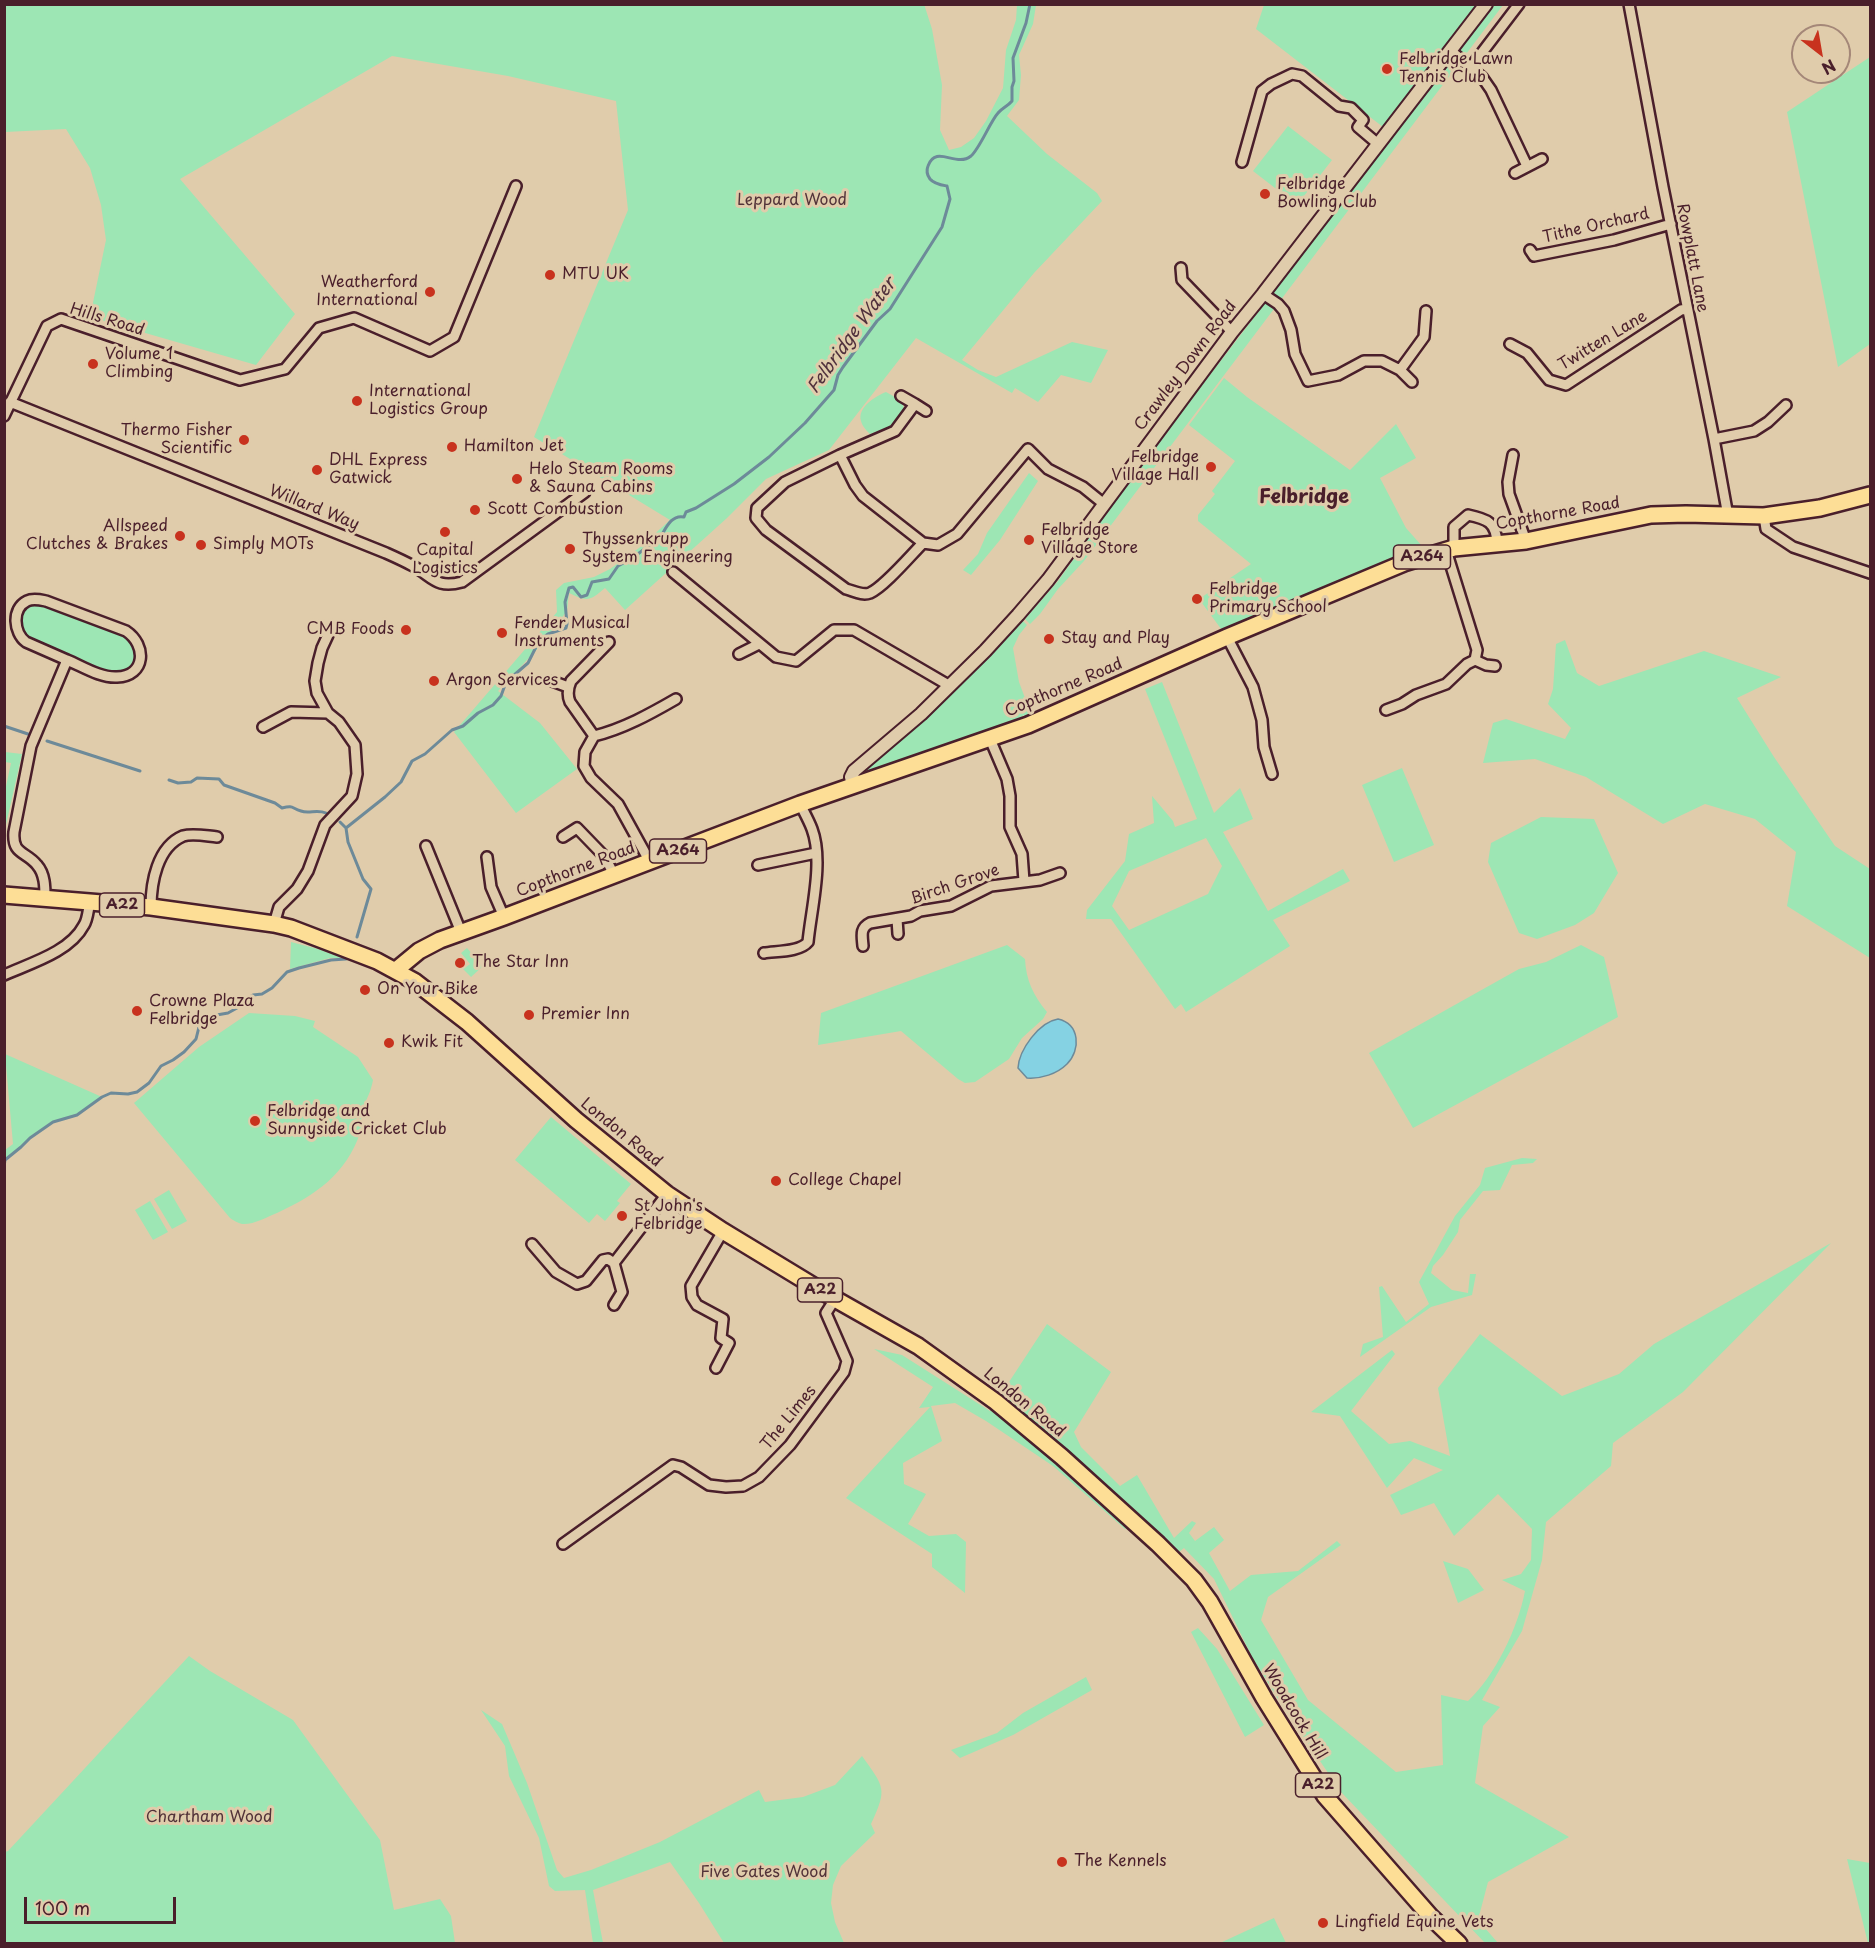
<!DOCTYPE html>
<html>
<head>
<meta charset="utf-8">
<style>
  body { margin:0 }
  #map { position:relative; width:1875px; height:1948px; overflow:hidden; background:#e0ccab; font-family:"Playpen Sans",sans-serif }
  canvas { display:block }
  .frame { position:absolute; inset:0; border:6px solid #4a1f2b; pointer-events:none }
  .north { position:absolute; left:1791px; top:24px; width:60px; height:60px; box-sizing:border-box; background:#e0ccab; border:2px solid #a48778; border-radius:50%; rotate:149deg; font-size:16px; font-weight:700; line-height:24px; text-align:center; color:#4a1f2b }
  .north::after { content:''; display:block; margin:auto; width:21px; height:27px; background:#c8321e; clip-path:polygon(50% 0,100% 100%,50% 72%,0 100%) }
  .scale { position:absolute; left:24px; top:1897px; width:152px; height:27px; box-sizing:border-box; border:3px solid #4a1f2b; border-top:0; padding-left:8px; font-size:18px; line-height:21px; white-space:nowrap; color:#4a1f2b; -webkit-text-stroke:4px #e0ccab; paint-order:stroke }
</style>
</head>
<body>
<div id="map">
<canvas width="1875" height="1948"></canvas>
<div class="frame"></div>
<div class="north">N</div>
<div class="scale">100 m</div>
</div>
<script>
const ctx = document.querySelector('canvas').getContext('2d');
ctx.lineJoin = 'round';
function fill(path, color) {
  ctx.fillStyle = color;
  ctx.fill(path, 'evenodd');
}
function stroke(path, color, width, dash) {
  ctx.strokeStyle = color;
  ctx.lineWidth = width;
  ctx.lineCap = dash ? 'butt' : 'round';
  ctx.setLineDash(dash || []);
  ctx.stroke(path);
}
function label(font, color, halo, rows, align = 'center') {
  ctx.font = font + ' "Playpen Sans",sans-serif';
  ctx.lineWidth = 6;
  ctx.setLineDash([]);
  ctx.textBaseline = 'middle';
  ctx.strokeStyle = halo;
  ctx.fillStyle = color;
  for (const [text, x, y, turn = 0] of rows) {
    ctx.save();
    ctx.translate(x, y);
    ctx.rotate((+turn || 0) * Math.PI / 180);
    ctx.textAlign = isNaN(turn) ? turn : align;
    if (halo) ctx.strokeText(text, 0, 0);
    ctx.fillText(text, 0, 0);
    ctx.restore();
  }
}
fill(new Path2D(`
  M924 4 932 29 942 85 940 130 949 150 961 147 974 138 986 121 1003 88 1006 50 1016 20 1017 5H1036L1033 24 1019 55 1021 75 1019 100 1007 116 1047 154 1097 193 1102 201 1034 273 962 360 978 370 996 377 1072 342 1108 350 1091 383 1061 375 1038 402 1015 388 1012 393 916 338 829 450 766 479 727 518 625 610 605 588C590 601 587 602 569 593L567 611 540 646 498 691 540 723 577 769 516 813 454 732 557 612 556 590 564 583 594 577 610 569 639 548 670 520 534 437 628 210 616 101 508 76 392 56 180 179 295 314 256 365 90 317 106 240 101 205 90 168 66 129 5 132V5Z
  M1264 5H1479L1383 127 1256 29Z
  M1494 5H1503L1084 561 1058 589 1040 614 1030 624 1025 619 1058 581 1090 536V531Z
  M1870 57V344L1838 367 1787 112Z
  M1288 126 1332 160 1297 205 1253 171Z
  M1224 378 1247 397 1350 470 1396 424 1416 458 1380 478 1406 528 1430 555 1227 637 1199 599 1251 564 1198 521V515L1215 494 1212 491 1235 461 1189 425Z
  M886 392 902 401 904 409 892 426 870 434C867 431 862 426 861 421 857 407 876 396 886 392Z
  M1029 473 1038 481 1000 540 971 575 963 570 978 554 987 533Z
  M40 602 127 635 136 646C136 667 129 676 107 672L27 639C14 625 21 605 40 602Z
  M1023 621 1027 625 1019 635 1013 648 1019 682 1031 714 1022 716 1023 720 870 774 865 769 925 716Z
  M1565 640 1577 673 1599 686 1704 651 1781 677 1737 698 1774 757 1835 846 1870 869V958L1787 906 1796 852 1755 819 1705 804 1663 824 1586 777 1535 759 1483 763 1493 723 1506 719 1565 739 1571 728 1548 704 1553 689 1556 644Z
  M1162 682 1214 813 1240 788 1253 819 1223 832 1268 911 1343 869 1350 881 1273 920 1290 946 1186 1012 1181 1004 1175 1009 1111 919H1086L1087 910 1125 861 1129 834 1154 823 1152 796 1173 821 1175 827 1197 819 1145 689ZM1206 838 1222 866 1208 894 1129 930 1112 906 1129 871Z
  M5 752 22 754 5 829V791L11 763 5 762Z
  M1402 768 1434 845 1394 862 1362 785Z
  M1541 817 1594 819 1618 873 1594 913 1575 925 1537 939 1519 933 1488 862 1491 843Z
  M291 942 318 949 342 958H330L290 969Z
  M1007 945 1025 959C1026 980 1033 995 1047 1012L1043 1019 1022 1038 1009 1059 975 1082 965 1083 958 1079 901 1031 818 1045 821 1013Z
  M1581 945 1604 957 1618 1017 1413 1128 1369 1053 1519 969 1546 962Z
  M467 948 483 966 471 977 463 969 470 964 461 953Z
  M249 1013 295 1016 315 1021 313 1027 358 1057 373 1080C371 1092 366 1100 362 1110 360 1117 363 1126 360 1133 346 1174 316 1195 277 1213 267 1217 253 1225 242 1224 238 1223 233 1220 230 1218L134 1103 199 1047Z
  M5 1054 102 1097 77 1115 53 1122 30 1138 21 1147 5 1160V1167V1150L13 1144Z
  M551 1117 631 1184 617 1201 620 1203 605 1221 597 1214 589 1223 515 1160Z
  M1522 1158 1537 1159 1533 1163 1512 1165 1500 1190 1483 1191 1460 1220 1458 1232 1443 1255 1433 1266 1431 1273 1452 1290 1468 1293 1470 1274H1476L1472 1295 1431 1307 1360 1357 1363 1344 1383 1337 1379 1287 1382 1286 1406 1322 1429 1304 1419 1282 1455 1216 1480 1185 1485 1168Z
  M169 1190 187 1221 172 1229 154 1199Z
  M150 1201 168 1232 153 1240 135 1210Z
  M1831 1243 1683 1392 1613 1443 1611 1466 1546 1522 1542 1560 1522 1631 1482 1700 1500 1707 1483 1726 1475 1783 1569 1837 1488 1882 1478 1920 1498 1943H1485L1341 1792 1278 1699 1252 1657 1214 1579 1184 1548 1179 1552 1141 1520 1125 1529 1053 1466 986 1421 955 1403 931 1406 942 1441 903 1463 904 1484 926 1494 908 1524 929 1536 956 1534 966 1542 965 1593 932 1567V1554L846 1498 930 1407 919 1408 933 1387 874 1349 902 1355 990 1411 1047 1324 1111 1372 1074 1432 1081 1447 1120 1486 1137 1475 1174 1538 1192 1521 1196 1523 1189 1533 1195 1541 1214 1527 1224 1540 1209 1553 1230 1591 1251 1575 1298 1571 1337 1541 1341 1545 1268 1597 1261 1620 1308 1700 1396 1772 1443 1765 1441 1695 1468 1701C1495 1676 1518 1628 1525 1591L1502 1580 1521 1574 1531 1560 1532 1529 1498 1494 1454 1536 1434 1503 1401 1515 1390 1495 1443 1470 1414 1458 1387 1488 1340 1416 1311 1412 1392 1350 1395 1354 1351 1411 1389 1444 1410 1441 1450 1456 1438 1388 1480 1334 1562 1396 1619 1374 1654 1344Z
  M1443 1561 1468 1569 1484 1590 1458 1603Z
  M1198 1628 1217 1649 1264 1725 1245 1737 1191 1632Z
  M189 1656 210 1671 293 1720 380 1840 394 1910 440 1899 451 1916 455 1943H5V1852L8 1851Z
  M1086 1677 1092 1690 1013 1735 960 1758 951 1750 997 1733 1023 1713Z
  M481 1710 502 1724 527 1783 557 1870 564 1878 591 1870 660 1842 759 1790 765 1802 803 1797 835 1785 862 1756C884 1787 888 1788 871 1824L875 1833 841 1866 833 1885 831 1903 835 1922 844 1943H724L699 1903 670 1862 593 1890 603 1943H593L585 1890 555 1891 549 1886 539 1838 509 1776 505 1746Z
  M1847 1859 1870 1863V1943H1868Z
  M1274 1918 1286 1943H1220Z`), '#9de6b4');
const water = new Path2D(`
  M1058 1019C1080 1024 1081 1050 1067 1064 1057 1074 1041 1079 1027 1078L1018 1068C1019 1050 1039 1022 1058 1019Z`);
fill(water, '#85d2e3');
stroke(water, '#6d8a99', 1.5);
stroke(new Path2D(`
  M4 726 31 735
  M47 741 140 771
  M169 780 178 783 191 782 197 778 219 779 224 785 275 803 282 808C294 805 291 808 301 811 309 814 317 809 326 813
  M340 822 346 828 385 797 401 782 412 761 425 754 452 730 463 726 478 713 493 705 501 696 506 682 528 663 539 641 548 634 566 628 567 624 565 602 569 588 573 587 581 597 587 595 592 582 609 579 618 566 631 559 654 542 658 541C665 531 670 514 684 517L686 512 696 508 734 484 769 457 805 423 834 390 838 375 843 367 877 321 890 309 942 227 950 199 947 186C941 185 934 184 930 179 927 175 926 171 928 166 936 144 956 168 971 156 980 148 990 122 998 113 1002 108 1008 106 1012 101V87L1014 81 1013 58 1026 23 1030 4
  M346 828 348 842 363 879 371 889 357 937
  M4 1167 5 1160 21 1147 30 1138 53 1122 77 1115 102 1097 111 1093 128 1094 137 1092 149 1083 161 1066 173 1060 184 1052 196 1039 199 1027 211 1016 228 1013 237 1008 240 1002 253 995 262 994 272 988 287 972 299 968 331 960 346 959`), '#6d8a99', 3);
const minor = new Path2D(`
  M1629 4 1663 187 1714 439 1728 516
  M1451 51 1482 77 1491 90 1527 166
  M1471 67 1519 4
  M1242 162 1262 91 1271 84 1292 74 1302 76 1339 106 1351 108 1363 120 1358 127 1378 144
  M1515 173 1542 159
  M1530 250 1534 256 1614 240 1671 224
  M1181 268 1182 280 1232 332
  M1263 294 1278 304 1284 311 1291 330 1295 354 1308 381 1338 375 1364 361H1382L1400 370 1412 382
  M1510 344 1527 353 1549 380 1566 385 1681 310 1687 309
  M1400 370 1424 337 1426 311
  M901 396 915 404
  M10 402 386 553C395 557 404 561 413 566 433 577 436 589 462 582L585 492
  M926 411 915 404 895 431 840 455 855 485 863 496 923 543 938 545 957 534 1028 449 1048 469 1083 487 1104 504
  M4 416 47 326 61 319 240 380 285 369 319 328 354 318 430 351 454 337 516 186
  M1714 439 1754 431 1768 422 1786 405
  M840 455 785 482 757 508 756 518 766 530 846 589C854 591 862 596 870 593 884 587 911 555 923 543
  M1513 455 1508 482 1509 494 1526 541
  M1764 516 1766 529 1793 547 1870 573
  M1454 548V527L1468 515C1487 519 1496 522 1497 543
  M673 572 776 657 796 661 834 630H854L950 686
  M1227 637 1253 687 1262 720 1264 747 1272 774
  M739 654 759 644
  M1475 660 1486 665 1495 666
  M552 681 568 687
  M1386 710 1402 704 1416 695 1446 684 1467 664 1475 660 1477 650 1446 550
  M263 727 291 712 328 713
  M594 736 570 702C567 695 568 688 571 681L609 642
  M990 739 1007 779 1010 796V827L1022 854 1024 881
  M563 837 577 828 605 857 614 875
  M426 846 461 932
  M487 857 491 887 504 917
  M650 862 618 804 591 778 584 766 585 752 594 736C623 729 650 714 676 699
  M758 865 816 853
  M45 898C45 887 45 874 37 865 26 851 12 855 14 832L31 746 67 660 26 642C14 633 11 609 27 601 33 598 41 600 46 601L126 631C147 645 146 676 117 677 100 678 82 666 67 660
  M151 907C151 883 157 847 183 836 193 833 206 836 217 837
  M897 919 898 934
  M274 924 279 907 297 889 308 871 325 825 352 796 357 774 355 745 339 722 328 713 317 693 315 681 318 663 322 648 328 635
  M863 946C862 935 860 928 870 923L911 916 920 911 951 906 991 886 1040 880 1060 873
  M764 953C776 951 800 952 808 942 811 910 824 861 812 829 809 821 804 812 800 804
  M4 975C31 963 70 952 84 925 88 919 88 909 90 902
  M532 1244 556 1272 577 1284 586 1281 603 1260 608 1259 614 1263
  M614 1305 622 1292 614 1263 667 1194
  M716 1368 729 1343 721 1338 723 1319 697 1305 692 1297 691 1286 723 1231
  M563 1544 673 1465 681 1467 709 1485 726 1487 743 1486 759 1477 790 1445 844 1372 847 1361 826 1313 835 1299`);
const tertiary = new Path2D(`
  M853 785 851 777 854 771 921 714 985 651 1018 615 1048 580 1232 332 1263 294 1486 4`);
const trunk = new Path2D(`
  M4 895 151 907 274 924 291 928 377 961 414 981 467 1022 576 1120 667 1194 723 1231 835 1299 918 1346 996 1402 1062 1457 1158 1544 1194 1580 1210 1602 1264 1698 1325 1796 1431 1917 1459 1944
  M396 970 419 951 440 940 504 917 800 804 1028 725 1227 637 1404 563 1454 548 1526 541 1651 515 1686 514 1764 516 1820 508 1870 495`);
stroke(minor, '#4a1f2b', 14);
stroke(tertiary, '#4a1f2b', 16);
stroke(trunk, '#4a1f2b', 20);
stroke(minor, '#e0ccab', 9);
stroke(tertiary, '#e0ccab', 12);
stroke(trunk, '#fdde96', 15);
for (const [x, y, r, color] of [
  [1387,69,6,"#c8321e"],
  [1265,194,6,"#c8321e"],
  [550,275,6,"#c8321e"],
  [430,292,6,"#c8321e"],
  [93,364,6,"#c8321e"],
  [357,401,6,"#c8321e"],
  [244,440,6,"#c8321e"],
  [452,447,6,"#c8321e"],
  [1211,467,6,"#c8321e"],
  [317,470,6,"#c8321e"],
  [517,479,6,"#c8321e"],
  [475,510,6,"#c8321e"],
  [445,532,6,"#c8321e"],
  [180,536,6,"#c8321e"],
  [1029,540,6,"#c8321e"],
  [201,545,6,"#c8321e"],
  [570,549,6,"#c8321e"],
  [1197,599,6,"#c8321e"],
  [406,630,6,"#c8321e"],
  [502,633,6,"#c8321e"],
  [1049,639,6,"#c8321e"],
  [434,681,6,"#c8321e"],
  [460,963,6,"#c8321e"],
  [365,990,6,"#c8321e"],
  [137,1011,6,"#c8321e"],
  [529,1015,6,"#c8321e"],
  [389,1043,6,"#c8321e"],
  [255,1121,6,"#c8321e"],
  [776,1181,6,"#c8321e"],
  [622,1216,6,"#c8321e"],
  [1062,1862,6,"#c8321e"],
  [1323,1923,6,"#c8321e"]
]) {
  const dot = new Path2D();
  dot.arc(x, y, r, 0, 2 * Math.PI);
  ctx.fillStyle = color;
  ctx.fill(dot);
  stroke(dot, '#e0ccab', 2);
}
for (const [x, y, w] of [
  [1422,557,57],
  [678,851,57],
  [122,905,45],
  [820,1290,45],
  [1318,1785,45]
]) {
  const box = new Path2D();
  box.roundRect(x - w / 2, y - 12, w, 24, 4.5);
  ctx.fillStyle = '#e0ccab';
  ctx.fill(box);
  stroke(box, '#4a1f2b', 1.5);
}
label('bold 15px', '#4a1f2b', null, [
  ["A264",1422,557],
  ["A264",678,851],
  ["A22",122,905],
  ["A22",820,1290],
  ["A22",1318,1785]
]);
label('16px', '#4a1f2b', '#e0ccab', [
  ["Felbridge Lawn",1399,60],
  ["Tennis Club",1399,78],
  ["Felbridge",1277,185],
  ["Bowling Club",1277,203],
  ["MTU UK",562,275],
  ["Weatherford",418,283,"right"],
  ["International",418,301,"right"],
  ["Volume 1",105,355],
  ["Climbing",105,373],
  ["International",369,392],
  ["Logistics Group",369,410],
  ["Thermo Fisher",232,431,"right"],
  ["Scientific",232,449,"right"],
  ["Hamilton Jet",464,447],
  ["Felbridge",1199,458,"right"],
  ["Village Hall",1199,476,"right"],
  ["DHL Express",329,461],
  ["Gatwick",329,479],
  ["Helo Steam Rooms",529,470],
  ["& Sauna Cabins",529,488],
  ["Scott Combustion",487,510],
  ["Allspeed",168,527,"right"],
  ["Clutches & Brakes",168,545,"right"],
  ["Felbridge",1041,531],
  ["Village Store",1041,549],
  ["Thyssenkrupp",582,540],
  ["System Engineering",582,558],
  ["Simply MOTs",213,545],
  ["Capital",445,551,"center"],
  ["Logistics",445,569,"center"],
  ["Felbridge",1209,590],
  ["Primary School",1209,608],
  ["Fender Musical",514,624],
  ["Instruments",514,642],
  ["CMB Foods",394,630,"right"],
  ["Stay and Play",1061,639],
  ["Argon Services",446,681],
  ["The Star Inn",472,963],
  ["On Your Bike",377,990],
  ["Crowne Plaza",149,1002],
  ["Felbridge",149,1020],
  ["Premier Inn",541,1015],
  ["Kwik Fit",401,1043],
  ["Felbridge and",267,1112],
  ["Sunnyside Cricket Club",267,1130],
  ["College Chapel",788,1181],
  ["St John's",634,1207],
  ["Felbridge",634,1225],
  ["The Kennels",1074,1862],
  ["Lingfield Equine Vets",1335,1923]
], 'left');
label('16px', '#523339', '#e0ccab', [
  ["Leppard Wood",792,201],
  ["Chartham Wood",209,1818],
  ["Five Gates Wood",764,1873]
]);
label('16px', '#4a1f2b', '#e0ccab', [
  ["Tithe Orchard",1596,226,-13],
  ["Rowplatt Lane",1692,258,79],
  ["Hills Road",107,320,17],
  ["Twitten Lane",1603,341,-31],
  ["Crawley Down Road",1186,366,-53],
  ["Willard Way",314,508,22],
  ["Copthorne Road",1558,514,-10],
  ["Copthorne Road",1064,688,-23],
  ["Copthorne Road",576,870,-21],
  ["Birch Grove",955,885,-19],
  ["London Road",621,1133,39],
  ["London Road",1024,1403,39],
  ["The Limes",789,1418,-51],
  ["Woodcock Hill",1294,1712,59]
]);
label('italic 18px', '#50313d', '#e0ccab', [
  ["Felbridge Water",852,336,-54]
]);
label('bold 20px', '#4a1f2b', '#e0ccab', [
  ["Felbridge",1304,497]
]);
</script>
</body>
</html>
